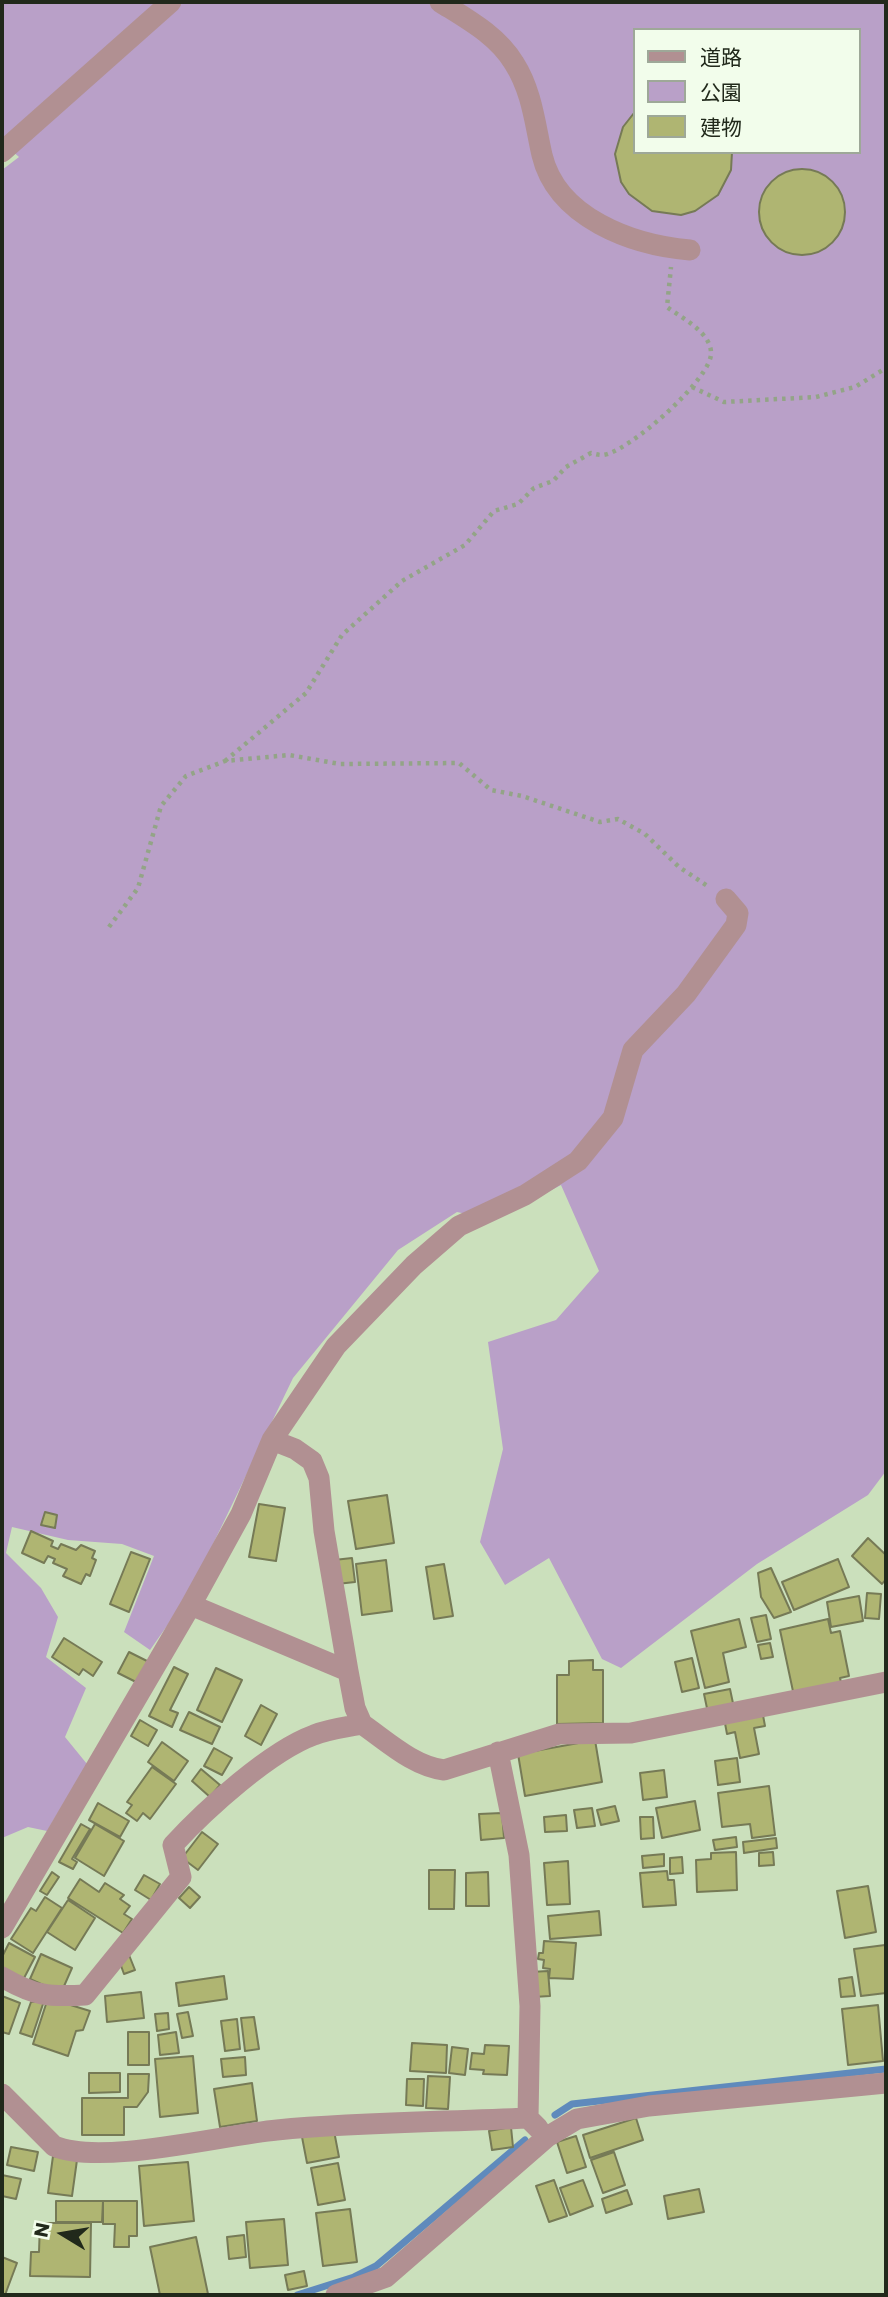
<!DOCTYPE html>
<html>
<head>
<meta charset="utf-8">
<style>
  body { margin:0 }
  #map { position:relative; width:888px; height:2297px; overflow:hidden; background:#cbe0bc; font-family:Poppins,"Noto Sans JP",sans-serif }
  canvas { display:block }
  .frame { position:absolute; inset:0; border:4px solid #21291b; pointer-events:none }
  .legend { position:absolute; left:633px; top:28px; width:228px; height:126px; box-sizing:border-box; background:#f2fdeb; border:2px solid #9ea898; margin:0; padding:9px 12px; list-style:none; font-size:21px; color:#21291b }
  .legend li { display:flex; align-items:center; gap:14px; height:35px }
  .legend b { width:35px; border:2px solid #9ea898 }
  .north { position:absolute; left:28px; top:2199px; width:70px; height:70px; -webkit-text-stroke:5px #f2fdeb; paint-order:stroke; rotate:281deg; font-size:19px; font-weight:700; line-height:28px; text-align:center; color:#21291b }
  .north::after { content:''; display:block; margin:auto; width:24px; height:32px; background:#21291b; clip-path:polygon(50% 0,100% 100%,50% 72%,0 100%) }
</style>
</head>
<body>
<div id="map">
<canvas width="888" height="2297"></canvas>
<div class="frame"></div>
<ul class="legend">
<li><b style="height:9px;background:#b19092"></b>道路</li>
<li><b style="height:19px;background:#b9a0c8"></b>公園</li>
<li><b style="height:19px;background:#afb572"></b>建物</li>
</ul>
<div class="north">N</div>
</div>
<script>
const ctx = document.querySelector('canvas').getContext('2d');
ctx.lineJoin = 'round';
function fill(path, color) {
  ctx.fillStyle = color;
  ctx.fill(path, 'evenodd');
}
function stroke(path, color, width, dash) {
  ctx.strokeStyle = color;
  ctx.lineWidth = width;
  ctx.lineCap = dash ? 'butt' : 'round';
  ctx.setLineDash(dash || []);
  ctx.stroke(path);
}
fill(new Path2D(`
  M2 2H886V1471L868 1495 757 1564 621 1668 602 1659 549 1558 505 1585 480 1542 503 1449 488 1342 556 1320 599 1271 561 1185 495 1220 457 1212 398 1250 293 1378 188 1596 150 1650 124 1632 154 1556 122 1544 68 1540 12 1527 6 1553 41 1588 58 1617 46 1657 86 1688 65 1737 87 1764 47 1831 28 1827 2 1838V170L19 157 2 142ZM634 30H858V152H634Z`), '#b9a0c8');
stroke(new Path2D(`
  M555 2115 572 2104 886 2069
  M297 2295 354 2277 376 2266 525 2140`), '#5f8abc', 7);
const building = new Path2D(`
  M634 113V152H732L731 170 718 195 695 211 681 215 652 211 629 194 621 182 615 154 623 127Z
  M759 212a43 43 0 1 1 86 0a43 43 0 1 1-86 0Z
  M387 1495 394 1543 356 1549 348 1501Z
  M259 1504 285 1508 276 1561 249 1557Z
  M45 1512 57 1515 55 1528 41 1525Z
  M31 1531 53 1541 51 1546 58 1549 61 1544 76 1550 81 1545 95 1551 92 1558 96 1560 90 1576 86 1574 81 1584 63 1576 67 1569 53 1563 55 1559 48 1556 44 1563 22 1553Z
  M868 1538 886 1555V1579L882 1584 852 1556Z
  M131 1552 150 1559 129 1612 110 1604Z
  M352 1558 355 1582 337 1584 334 1560Z
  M838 1559 849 1587 794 1610 782 1582Z
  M386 1560 392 1611 362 1615 356 1564Z
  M444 1564 453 1616 434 1619 426 1567Z
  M771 1568 791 1612 774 1618 761 1597 758 1573Z
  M867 1593 881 1594 879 1619 865 1618Z
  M859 1596 863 1621 831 1627 827 1602Z
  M766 1615 771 1639 757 1642 751 1618Z
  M739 1619 746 1647 723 1653 729 1682 705 1688 691 1631Z
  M828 1619 831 1633 840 1631 849 1676 840 1678 842 1686 794 1696 780 1630Z
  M64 1638 102 1662 93 1676 83 1669 79 1675 52 1657Z
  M770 1643 773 1657 761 1659 758 1645Z
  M129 1652 149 1662 138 1683 118 1673Z
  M692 1658 699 1688 682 1692 675 1662Z
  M593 1660V1670H603V1723L557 1724V1675H569V1661Z
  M174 1667 188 1674 170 1710 178 1713 172 1727 149 1716Z
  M216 1668 242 1680 222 1722 197 1710Z
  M730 1689 734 1708 708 1713 704 1694Z
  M261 1705 277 1714 261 1745 245 1736Z
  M762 1710 765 1726 754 1728 759 1754 740 1758 735 1732 727 1734 724 1718Z
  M189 1712 220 1727 212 1744 180 1730Z
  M140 1720 157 1730 148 1746 131 1736Z
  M595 1740 602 1782 525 1796 518 1754Z
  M162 1742 188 1761 174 1781 148 1762Z
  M214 1748 232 1758 222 1775 204 1766Z
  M737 1758 740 1782 718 1785 715 1761Z
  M152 1767 176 1784 150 1819 143 1813 137 1821 126 1813 132 1805 127 1802Z
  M201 1769 220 1785 210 1797 192 1781Z
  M664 1770 667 1797 643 1800 640 1773Z
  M769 1786 775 1835 752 1838 750 1824 722 1827 718 1793Z
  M695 1801 700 1830 662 1838 656 1808Z
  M98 1803 129 1821 120 1837 89 1820Z
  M615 1806 619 1821 601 1825 597 1810Z
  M592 1808 595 1826 577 1828 574 1810Z
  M502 1813 504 1838 481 1840 479 1814Z
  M566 1815 567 1831 545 1832 544 1817Z
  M640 1817H653L654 1838 641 1839Z
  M81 1824 90 1829 72 1859 77 1862 73 1869 59 1862Z
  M95 1824 124 1841 104 1876 75 1858Z
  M202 1832 218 1844 198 1870 182 1858Z
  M736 1837 737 1847 715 1850 713 1840Z
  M776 1838 777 1848 744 1853 743 1842Z
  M736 1852 737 1890 697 1892 696 1860 711 1859V1853Z
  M773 1852 774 1865 759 1866V1853Z
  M664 1854V1866L643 1868 642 1856Z
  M682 1857 683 1873 670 1874V1858Z
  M568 1861 570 1904 547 1905 544 1863Z
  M429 1870H455L454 1909H429Z
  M667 1871 668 1880H674L676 1905 643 1907 640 1873Z
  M52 1872 59 1877 47 1895 40 1891Z
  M488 1872 489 1906H466V1873Z
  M144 1875 160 1884 151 1900 135 1890Z
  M80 1879 99 1892 105 1883 124 1895 120 1899 130 1906 124 1914 132 1919 123 1933 68 1898Z
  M868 1886 876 1932 845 1938 837 1891Z
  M189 1887 200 1897 190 1908 179 1898Z
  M45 1897 62 1908 33 1953 11 1939 31 1908 36 1911Z
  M68 1900 95 1918 75 1950 47 1932Z
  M599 1911 601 1935 550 1939 548 1916Z
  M544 1941 576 1943 573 1979 549 1978 550 1969 543 1968 544 1960 538 1959 539 1953H543Z
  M9 1943 35 1957 23 1980 2 1969V1957Z
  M885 1945 886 1993 861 1996 854 1949Z
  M41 1954 72 1968 61 1993 30 1979Z
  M129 1955 135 1970 124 1974 120 1963Z
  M548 1971 550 1996 533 1997 531 1972Z
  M224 1976 227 1999 179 2006 176 1983Z
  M852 1977 855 1996 841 1997 839 1979Z
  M141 1992 144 2018 107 2022 105 1996Z
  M2 1996 20 2003 9 2034 2 2032Z
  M48 1998 90 2011 83 2030 76 2031 68 2056 33 2044Z
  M44 2001 32 2037 20 2033 31 2002Z
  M878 2005 883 2061 848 2065 842 2009Z
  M188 2012 193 2036 182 2038 177 2014Z
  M168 2013 169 2029 157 2031 155 2014Z
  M254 2017 259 2049 245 2051 241 2018Z
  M237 2019 240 2049 225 2051 221 2021Z
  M128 2032H149V2065H128Z
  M176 2032 179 2053 160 2055 158 2035Z
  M412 2043 447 2045 446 2073 410 2071Z
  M485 2045 509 2046 507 2075 483 2074 484 2070 470 2069 472 2053 484 2054Z
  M452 2047 468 2049 465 2075 449 2073Z
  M193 2056 198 2113 160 2117 155 2059Z
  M245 2057 246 2075 223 2077 221 2059Z
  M89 2073H120V2092L89 2093Z
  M128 2074H149L148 2092 137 2107H124V2135H82V2098H128Z
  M428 2076 450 2077 448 2109 426 2108Z
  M407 2079H424L423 2106 406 2105Z
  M252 2083 257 2121 220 2127 214 2089Z
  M636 2118 643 2140 590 2158 583 2135Z
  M511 2127 513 2147 492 2150 489 2131Z
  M334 2131 339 2157 307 2163 302 2137Z
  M576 2136 586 2167 567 2173 557 2142Z
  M11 2147 38 2152 34 2171 7 2165Z
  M614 2152 625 2185 603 2193 591 2160Z
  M53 2156 77 2160 72 2196 48 2193Z
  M188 2162 194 2221 144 2226 139 2166Z
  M338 2163 345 2200 318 2205 311 2168Z
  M2 2175 21 2179 16 2199 2 2196Z
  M554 2180 567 2216 549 2222 536 2186Z
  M583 2180 593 2206 570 2215 560 2188Z
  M699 2189 704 2212 668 2219 664 2196Z
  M627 2190 632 2204 606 2213 602 2199Z
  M56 2201H103L102 2222H56Z
  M103 2201H137V2236H129V2247H114L115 2224H103Z
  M350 2209 357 2262 323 2266 316 2213Z
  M284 2219 288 2265 250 2268 246 2222Z
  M40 2223H91L90 2277 30 2276 31 2252H39Z
  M244 2235 246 2257 229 2259 227 2237Z
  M196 2237 208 2294 160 2295 150 2247Z
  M2 2257 17 2263 5 2295H2Z
  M304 2271 307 2286 288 2290 285 2275Z`);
fill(building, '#afb572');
stroke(building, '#767a56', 2);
stroke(new Path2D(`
  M692 387 724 402 816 397 855 387 886 368
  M225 761 306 693 342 635 402 581 465 545 494 511 518 504 534 488 553 481 566 467 591 453C595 454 598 455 602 455 627 454 714 377 711 352 710 332 682 318 667 307L671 267
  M109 927 138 888 161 806 186 776 225 761 289 755 340 764 459 763 491 790 522 796 600 822 618 819 645 834 679 867 709 887`), '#93a487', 4.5, [3.5, 5]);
stroke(new Path2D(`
  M440 2C467 19 497 35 514 63 532 91 535 124 542 155 557 218 632 245 690 250
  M2 152 171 2
  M272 1440 295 1449 312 1461 319 1478 324 1531 348 1671 355 1708 362 1724
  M191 1605 348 1671
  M498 1752 519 1855 530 2006 528 2118 538 2128
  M2 1928 191 1605 241 1514 272 1440 336 1346 414 1265 459 1226 525 1195 578 1161 613 1118 633 1050 686 994 736 925 738 913 726 899
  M2 1977C35 1996 48 1997 85 1995L181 1877 173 1845C206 1809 270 1751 314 1735 329 1729 347 1727 362 1724 388 1742 413 1766 444 1770L559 1734 631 1733 886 1682
  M2 2094 54 2146C101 2166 222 2135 277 2130 360 2122 444 2122 528 2118
  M336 2295 386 2277 547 2137 577 2119 649 2106 886 2083`), '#b19092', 21);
</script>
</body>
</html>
